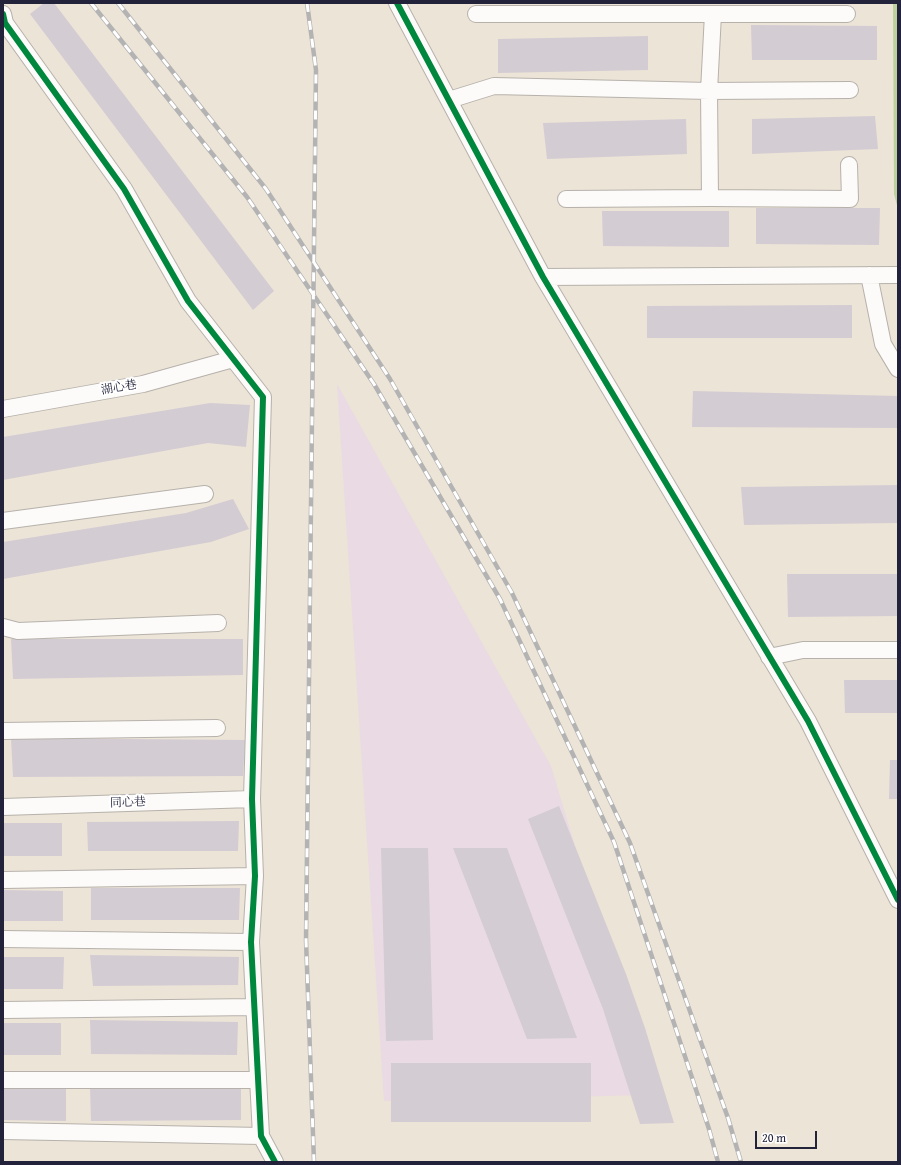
<!DOCTYPE html>
<html>
<head>
<meta charset="utf-8">
<style>
  body { margin:0 }
  #map { position:relative; width:901px; height:1165px; overflow:hidden; background:#ece4d7; font-family:"Gentium Book Plus",serif }
  canvas { display:block }
  .frame { position:absolute; inset:0; border:4px solid #22223b; pointer-events:none }
  .scale { position:absolute; left:755px; top:1131px; width:62px; height:18px; box-sizing:border-box; border:2px solid #22223b; border-top:0; padding-left:5px; font-size:12px; line-height:14px; white-space:nowrap; color:#22223b; -webkit-text-stroke:3px #fff; paint-order:stroke }
</style>
</head>
<body>
<div id="map">
<canvas width="901" height="1165"></canvas>
<div class="frame"></div>
<div class="scale">20 m</div>
</div>
<script>
const ctx = document.querySelector('canvas').getContext('2d');
ctx.lineJoin = 'round';
function fill(path, color) {
  ctx.fillStyle = color;
  ctx.fill(path, 'evenodd');
}
function stroke(path, color, width, dash) {
  ctx.strokeStyle = color;
  ctx.lineWidth = width;
  ctx.lineCap = dash ? 'butt' : 'round';
  ctx.setLineDash(dash || []);
  ctx.stroke(path);
}
function label(font, color, halo, rows, align = 'center') {
  ctx.font = font + ' "Gentium Book Plus","Noto Serif SC",serif';
  ctx.lineWidth = 4;
  ctx.setLineDash([]);
  ctx.textBaseline = 'middle';
  ctx.strokeStyle = halo;
  ctx.fillStyle = color;
  for (const [text, x, y, turn = 0] of rows) {
    ctx.save();
    ctx.translate(x, y);
    ctx.rotate((+turn || 0) * Math.PI / 180);
    ctx.textAlign = isNaN(turn) ? turn : align;
    if (halo) ctx.strokeText(text, 0, 0);
    ctx.fillText(text, 0, 0);
    ctx.restore();
  }
}
fill(new Path2D(`
  M337 384 551 766 650 1095 384 1101Z`), '#eadae3');
fill(new Path2D(`
  M893 3H898V209L894 194Z`), '#bcd19e');
fill(new Path2D(`
  M44 3H54L274 291 253 310 30 14Z
  M751 25 877 26V60H752Z
  M648 36V70L498 73V39Z
  M875 116 878 149 752 154V119Z
  M686 119 687 154 547 159 543 123Z
  M756 208H880L879 245 756 244Z
  M602 211H729V247L603 246Z
  M852 305V338H647V306Z
  M693 391 898 396V428L692 427Z
  M210 403 250 405 246 447 208 443 3 480V437Z
  M898 485V523L744 525 741 487Z
  M233 499 249 529 211 542 3 579V542L186 513Z
  M787 574H898V616L788 617Z
  M11 639H243V675L13 679Z
  M844 680H898V713H845Z
  M11 738 245 740 243 776 13 777Z
  M890 760H898V799H889Z
  M559 806 626 974 645 1028 674 1123 640 1124 603 1009 528 819Z
  M239 821 238 851H88L87 822Z
  M3 823H62V856H3Z
  M381 848H428L433 1040 386 1041Z
  M453 848H507L577 1038 527 1039Z
  M91 888H240L239 920H91Z
  M3 890 63 891V921H3Z
  M90 955 239 957 238 985 93 986Z
  M3 957H64L63 989H3Z
  M90 1020 238 1022 237 1055 91 1054Z
  M3 1023H61V1055H3Z
  M391 1063H591V1122H391Z
  M241 1085V1120L91 1121 90 1087Z
  M3 1089H66V1121L3 1120Z`), '#d3ccd3');
const minor = new Path2D(`
  M397 3 543 277 808 721 898 900
  M3 14 5 23 124 189 188 301 263 397 252 799 255 876 251 942 261 1136 275 1162
  M476 14H847
  M449 100 494 86 709 91 850 90
  M710 198 709 91 713 14
  M566 199 710 198 850 199 849 165
  M869 275 883 344 898 369
  M543 277 898 275
  M3 409 143 384 233 359
  M3 521 205 494
  M3 627 18 631 218 623
  M769 657 803 650H898
  M3 731 217 728
  M3 807 252 799
  M3 880 255 876
  M3 939 251 942
  M3 1010 254 1007
  M3 1080H258
  M3 1131 261 1136`);
stroke(minor, '#b6b1ab', 18);
stroke(minor, '#fcfbf9', 16);
const rail = new Path2D(`
  M91 3 247 197 374 384 500 599 614 842 709 1129 718 1162
  M118 3 266 189 390 379 512 593 630 843 728 1118 741 1162
  M307 3 316 70 306 940 314 1162`);
stroke(rail, '#b4b3b4', 4.5);
stroke(rail, '#fff', 3, [9]);
stroke(new Path2D(`
  M397 3 543 277 808 721 898 900
  M3 14 5 23 124 189 188 301 263 397 252 799 255 876 251 942 261 1136 275 1162`), '#00873e', 6);
label('12px', '#22223b', '#fff', [
  ["湖心巷",119,388,-10],
  ["同心巷",128,803,-2]
]);
</script>
</body>
</html>
